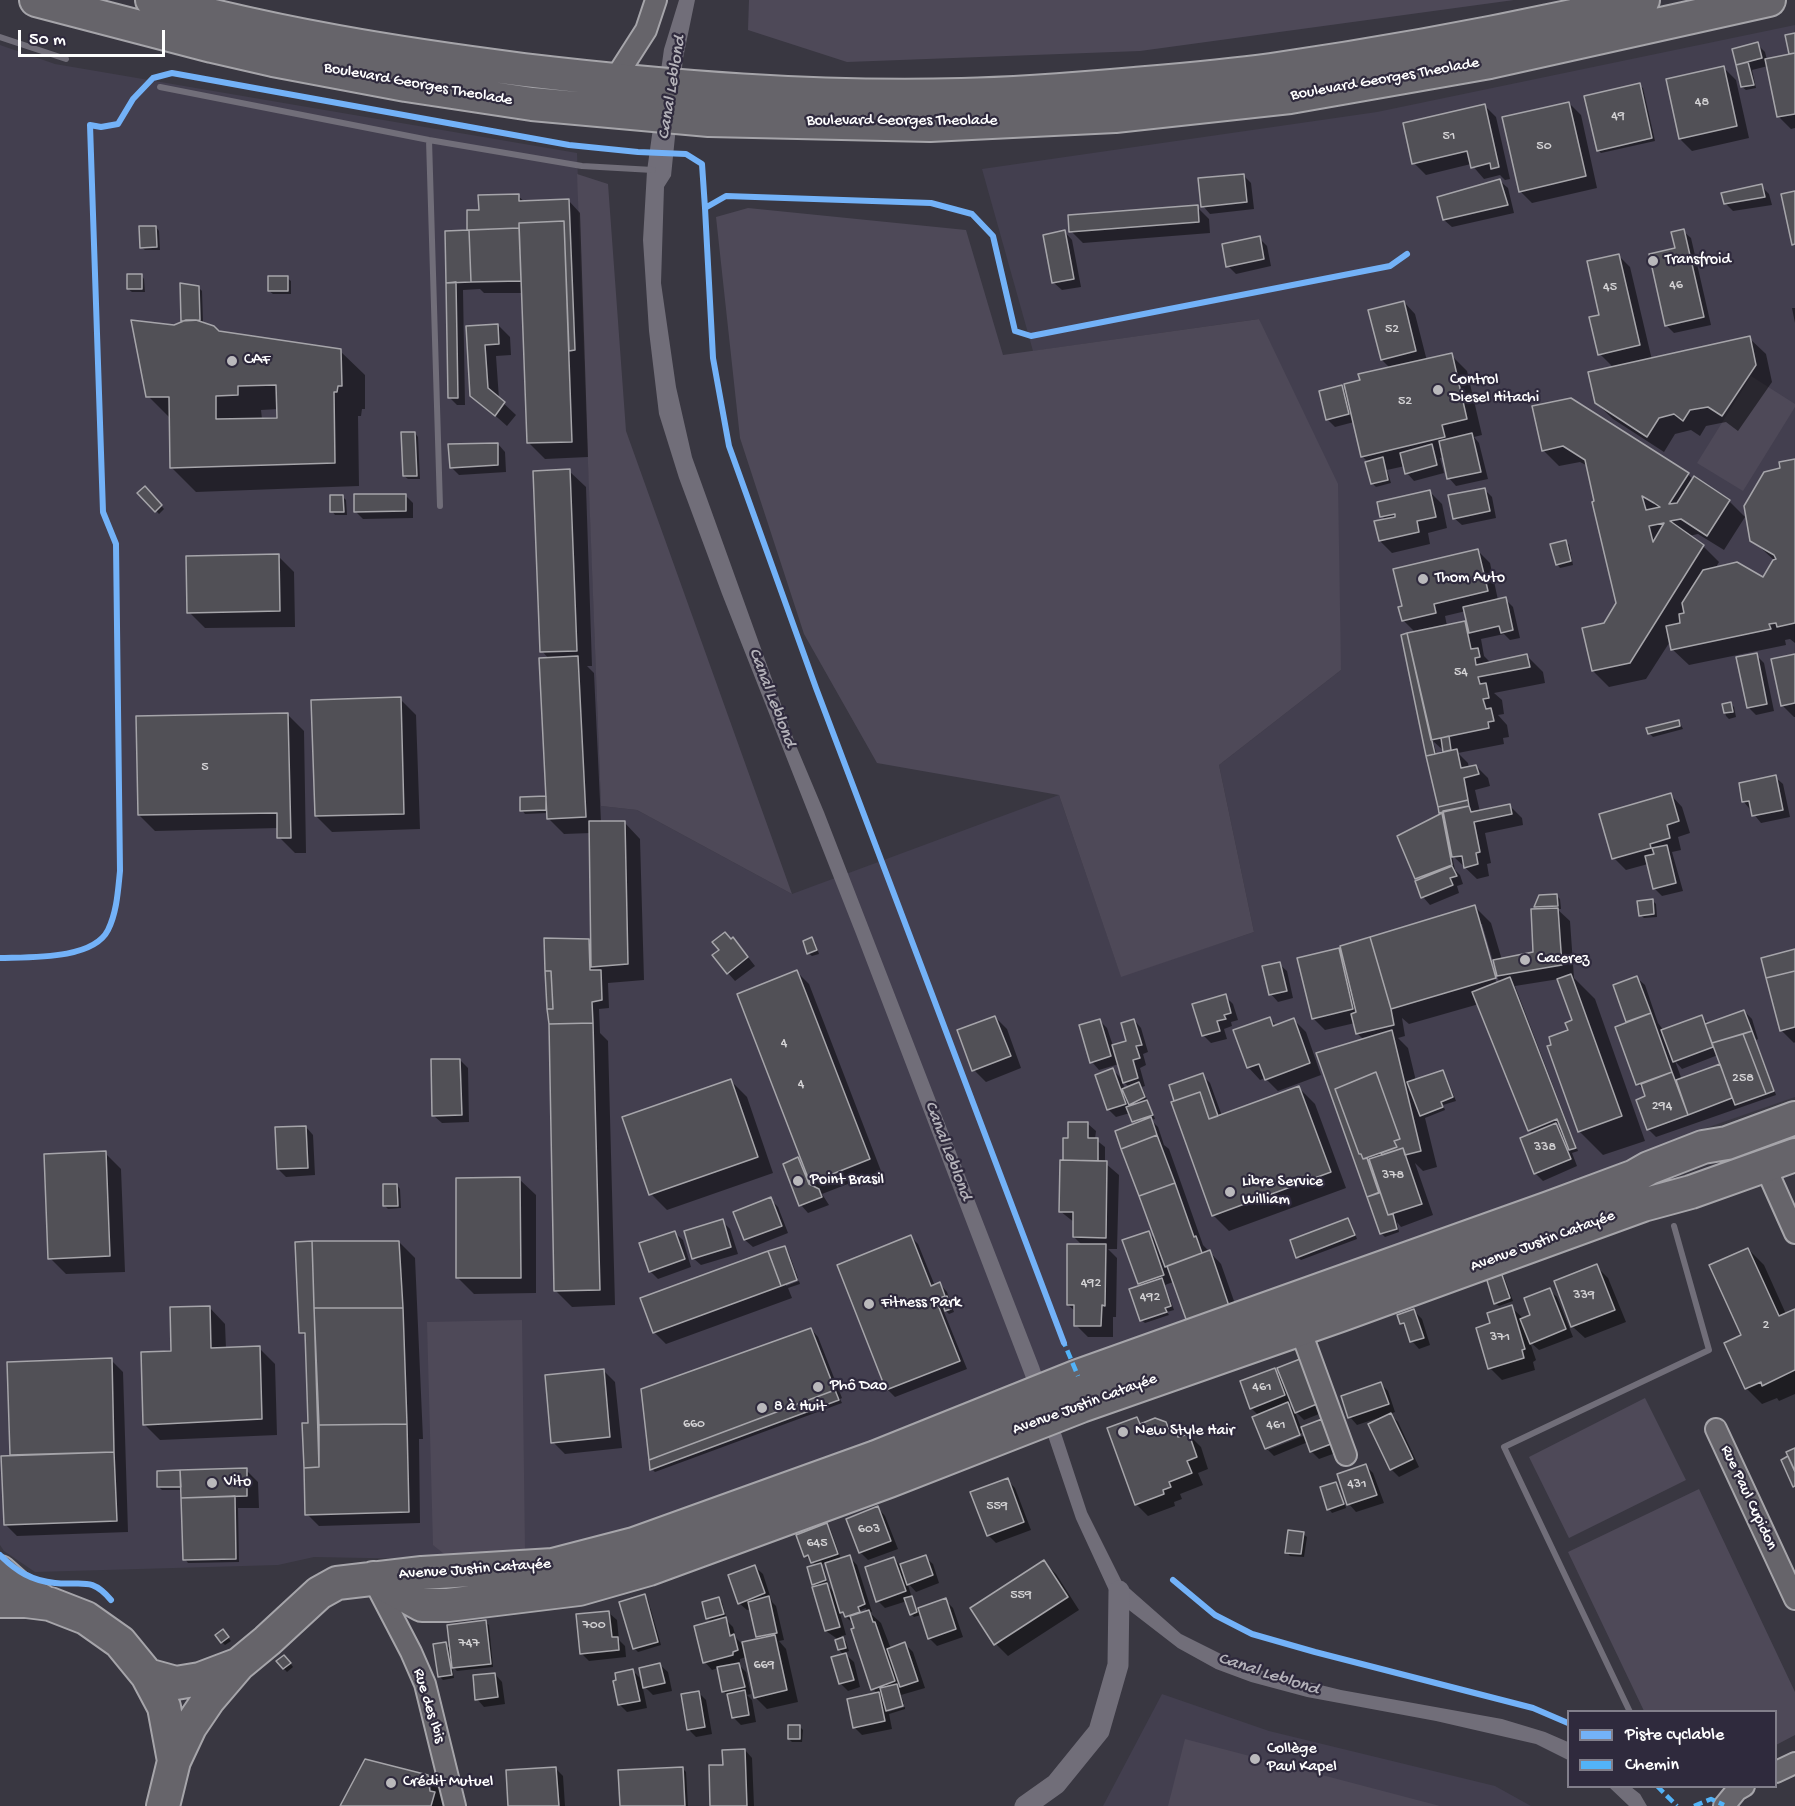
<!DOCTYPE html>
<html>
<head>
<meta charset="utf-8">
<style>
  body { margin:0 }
  #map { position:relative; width:1795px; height:1806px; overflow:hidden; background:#393741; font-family:"Gochi Hand",sans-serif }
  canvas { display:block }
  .legend { position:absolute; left:1567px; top:1710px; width:210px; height:78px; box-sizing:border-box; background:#2f2a3d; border:2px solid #827f8b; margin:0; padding:8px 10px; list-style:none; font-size:18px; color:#fff }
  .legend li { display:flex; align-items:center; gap:12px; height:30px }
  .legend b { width:30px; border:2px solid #827f8b }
  .scale { position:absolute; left:18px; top:30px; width:147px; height:27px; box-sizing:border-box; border:3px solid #fff; border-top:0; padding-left:8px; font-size:18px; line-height:21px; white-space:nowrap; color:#fff; -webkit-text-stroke:4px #2f2a3d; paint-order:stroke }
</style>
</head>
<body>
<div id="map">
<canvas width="1795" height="1806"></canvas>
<ul class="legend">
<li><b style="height:8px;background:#73b2f8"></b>Piste cyclable</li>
<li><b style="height:8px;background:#52b3f8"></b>Chemin</li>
</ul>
<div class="scale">50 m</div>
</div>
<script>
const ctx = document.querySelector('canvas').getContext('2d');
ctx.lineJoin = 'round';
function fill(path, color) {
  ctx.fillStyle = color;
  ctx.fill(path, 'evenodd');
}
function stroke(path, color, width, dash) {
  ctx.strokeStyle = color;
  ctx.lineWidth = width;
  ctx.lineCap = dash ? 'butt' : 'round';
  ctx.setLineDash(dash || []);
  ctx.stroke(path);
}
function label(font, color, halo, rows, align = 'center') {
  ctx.font = font + ' "Gochi Hand",sans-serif';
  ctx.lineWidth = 4.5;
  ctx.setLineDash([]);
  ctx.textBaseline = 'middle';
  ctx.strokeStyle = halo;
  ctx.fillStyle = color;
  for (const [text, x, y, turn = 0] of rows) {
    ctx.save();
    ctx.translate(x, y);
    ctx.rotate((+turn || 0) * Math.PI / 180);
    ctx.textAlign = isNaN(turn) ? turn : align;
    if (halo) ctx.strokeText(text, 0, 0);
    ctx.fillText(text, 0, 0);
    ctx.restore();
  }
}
fill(new Path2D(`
  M1795 25V1097L1686 1135 1553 1191 647 1528 525 1561 314 1557 278 1565 35 1572 4 1551 0 1545V45L55 64 577 153 601 806 637 810 792 894 1059 795 1121 976 1254 932 1219 765 1341 670 1259 319 1033 351 982 169 1377 112Z
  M1162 1694 1269 1731 1495 1786 1531 1806H1103Z`), '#433f4f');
fill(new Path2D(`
  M749 0H1514L1140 51 847 62 748 30Z
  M577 174 608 184 626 431 792 894 637 810 601 806Z
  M748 208 966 230 1003 355 1259 319 1338 484 1341 670 1219 765 1254 932 1121 977 1059 795 877 763 804 634 740 438 716 217Z
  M1751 376 1795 404V407L1743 491 1697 463Z
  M522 1320 525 1550 448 1557 433 1545 427 1322Z
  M1645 1398 1686 1480 1569 1538 1529 1457Z
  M1699 1489 1795 1692V1735L1776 1745V1712L1644 1711 1568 1552Z
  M1185 1739 1440 1806H1168Z`), '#4e4958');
fill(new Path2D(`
  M679 0H695L683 58 671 176 664 187 661 283 676 387 692 457 795 743 824 812 1039 1366 1087 1512 1122 1582 1181 1634 1247 1667 1341 1690 1502 1719 1545 1732 1568 1742V1760L1536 1744 1436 1721 1307 1697 1251 1682 1216 1669 1178 1648 1112 1597 1076 1519 1047 1433 856 934 722 594 679 478 659 414 649 331 643 240 647 171 664 49Z
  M1609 1787H1631L1640 1794 1647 1806H1629Z`), '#716e79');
fill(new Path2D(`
  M1795 34V128L1791 129 1779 117 1768 66 1752 70 1756 88 1746 90 1742 87 1734 50 1757 44 1765 52 1767 60 1792 55 1790 53Z
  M1724 68 1736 80 1749 138 1692 151 1680 139Z
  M1639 85 1643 88 1655 141 1601 153 1598 150Z
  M1569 103 1581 115 1597 188 1532 203 1520 191Z
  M1484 105 1496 117 1510 179 1505 180 1500 175 1484 179 1471 164 1426 175 1414 163Z
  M1243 175 1251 183 1254 209 1210 214 1203 206Z
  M1500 181 1508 188 1514 213 1452 227 1444 220Z
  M1761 186 1769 194 1772 205 1733 211 1725 203Z
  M518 196 525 202 569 201 580 213 588 457 545 459 529 443 523 293H484L480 289 463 290 465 405H457L449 397 446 233 469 231 468 212H481Z
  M1197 207 1209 219 1210 233 1083 243 1071 231Z
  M156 227 159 231 160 250H145L141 247Z
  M1683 231 1691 238 1711 325 1674 333 1666 325 1677 249Z
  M1065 232 1072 240 1081 287 1062 290 1054 283Z
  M1259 238 1267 246 1271 266 1236 274 1228 266Z
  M1618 255 1630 267 1652 360 1749 338 1766 354 1772 382 1738 431 1726 422 1706 426 1700 436 1691 430 1675 434 1664 452 1613 419 1596 403 1614 368 1600 354 1601 316Z
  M141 275 144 279 145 292H132L128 289Z
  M287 278 291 281V294H273L269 291Z
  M198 287 202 291 203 323 219 332 340 351 365 375V409H362L361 416H358L359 486 196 492 172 468 171 419 148 396 174 326 184 322 183 321ZM278 409V419H262L261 410Z
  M1404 302 1415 314 1427 361 1451 355 1467 371 1482 435 1474 437 1479 443 1488 479 1456 486 1449 478 1444 457 1440 458 1444 473 1414 481 1407 473 1405 466 1387 470 1391 483 1376 487 1373 484 1368 462 1362 456 1354 422 1335 427 1327 419 1342 387 1347 393 1361 381 1391 369 1382 360Z
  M1792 308H1795V323Z
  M498 325 510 337 511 355 496 356 499 399 516 415 507 426 472 395 468 327Z
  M1534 407 1688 474 1693 480 1729 501 1745 517 1724 550 1698 534 1689 536 1703 546 1719 562 1715 569 1764 579 1774 560 1752 540 1782 470 1795 460V643L1790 639 1785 640 1786 645 1689 665 1672 649 1671 640 1646 679 1609 687 1593 671 1605 624 1617 601 1588 466 1580 462 1559 466 1543 450Z
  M415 433 418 437 420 479H408L404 476Z
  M498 444 505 452 506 472 459 475 451 467Z
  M569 471 586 487 592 666H587L594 673 601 822H624L640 839 644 980 608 983 609 1008 599 1009 600 1033 608 1041 615 1305 572 1307 556 1291 589 940 592 944 591 833 564 834 548 818V813L525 814 522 810 547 797 549 659 542 651Z
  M145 488 164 509 159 514 139 493Z
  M1484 489 1492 497 1496 518 1462 525 1454 518Z
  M1430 492 1442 504 1447 528 1428 533 1430 544 1392 553 1380 541 1386 520 1382 516Z
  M405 495 413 503V518L363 519 355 511Z
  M343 497 346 500 347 515H335L332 511Z
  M1566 542 1569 545 1573 565 1560 568 1557 564Z
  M1478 551 1490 563 1498 600 1505 599 1513 607 1520 638 1510 640 1504 634 1481 639 1484 656 1491 663 1527 656 1543 672 1545 683 1494 693 1502 700 1504 714 1498 715 1507 725 1509 737 1503 738 1504 744 1458 753 1468 763 1469 768 1476 766 1488 778 1490 786 1475 790 1480 812 1510 806 1522 818 1523 825 1485 833 1491 863 1487 864 1489 876 1477 879 1452 855 1455 870 1460 875 1463 884 1457 886 1459 893 1430 905 1423 897 1416 882 1419 881 1399 837 1443 814 1440 812 1416 633 1403 620ZM1466 611 1469 627 1465 622 1447 626 1445 616ZM1433 741 1446 753 1437 755Z
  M278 556 294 572 295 627 205 628 189 612Z
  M1756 655 1764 663 1774 711 1756 715 1748 707Z
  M1795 655V717H1794L1782 705Z
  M400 699 416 715 420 829 332 832 316 816Z
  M1730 703 1734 707 1736 717 1729 719 1726 716 1723 705Z
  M288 715 304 731 306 853H295L279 837V828L155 831 139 815Z
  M1679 721 1683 729 1653 737 1649 733Z
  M1775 777 1783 784 1790 817 1761 823 1744 802Z
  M1671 795 1682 807 1690 833 1678 837 1681 850 1672 852 1683 891 1662 896 1654 888 1648 864 1626 870 1614 858Z
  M1557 896 1560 899 1561 909H1557L1570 921 1574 978 1595 999 1645 1141 1603 1155 1579 1131 1569 1031 1574 1021 1559 979 1515 986 1578 1151 1572 1153 1577 1166 1543 1181 1535 1173 1533 1134 1529 1130 1479 1004 1409 1024 1402 1018 1405 1036 1398 1038 1408 1048 1416 1081 1443 1072 1446 1076 1456 1101 1443 1105 1445 1110 1425 1118 1437 1167 1423 1171 1415 1163 1433 1215 1401 1227 1397 1222 1399 1232 1385 1237 1382 1234 1318 1054 1364 1040 1357 1033 1355 1023 1325 1030 1313 1018 1338 950 1344 955 1475 907 1491 923 1502 960 1534 953 1540 910 1536 907ZM1479 924H1482L1500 985H1497ZM1560 1123 1563 1132 1556 1124Z
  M1652 900 1656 904 1657 917 1644 918 1640 915Z
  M812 939 815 942 819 954 812 956 808 953Z
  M740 947 755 966 735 981 728 973Z
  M1795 951V1042L1794 1043 1782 1031 1763 959Z
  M1279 964 1287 971 1293 998 1278 1002 1271 994Z
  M797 972 809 984 881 1171 822 1194 829 1205 808 1213 801 1205 785 1165 798 1159 805 1166Z
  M1637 978 1645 985 1658 1023 1664 1031 1701 1016 1709 1024 1744 1011 1752 1019 1758 1039 1756 1040 1776 1095 1656 1137 1648 1129 1647 1097 1645 1092 1638 1084 1617 1027 1629 1023 1615 986ZM1718 1055 1722 1065 1682 1080 1675 1061 1682 1069Z
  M1225 996 1233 1004 1238 1020 1231 1022 1232 1026 1224 1029 1227 1039 1211 1043 1203 1035Z
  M995 1017 1007 1029 1021 1068 986 1082 974 1070Z
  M1270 1019 1277 1026 1294 1020 1306 1032 1321 1075 1278 1091 1265 1078 1260 1080 1249 1068 1235 1031Z
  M1134 1020 1141 1028 1148 1052 1143 1054 1146 1065 1140 1068 1145 1086 1142 1087 1155 1119 1151 1120 1158 1127 1164 1145 1169 1149 1203 1245 1221 1264 1240 1318 1173 1282 1165 1285 1174 1310 1167 1312 1169 1315 1145 1323 1141 1320 1142 1286 1139 1283 1149 1233 1159 1243 1136 1124 1130 1113 1116 1117 1109 1110 1097 1075 1113 1070 1124 1081 1119 1064 1099 1070 1092 1062 1100 1021 1107 1028 1113 1046 1128 1042ZM1121 1079 1129 1087 1125 1089Z
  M460 1060 468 1068 469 1122 442 1123 434 1116Z
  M1202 1075 1210 1083 1222 1116 1299 1088 1315 1104 1346 1188 1229 1231 1213 1215Z
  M731 1081 747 1097 773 1173 667 1210 651 1194Z
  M1088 1124 1096 1131 1095 1139 1105 1147V1163L1119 1175 1117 1249H1108L1117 1258 1116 1317H1113V1337H1088L1076 1325V1312L1068 1305 1083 1246 1074 1237 1075 1223 1060 1211 1065 1139 1070 1140Z
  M306 1127 313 1135 315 1175 286 1177 278 1169Z
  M105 1153 121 1169 125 1272 66 1274 50 1258Z
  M519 1179 536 1195V1293L474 1294 458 1278Z
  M397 1185 400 1189 401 1208 388 1209 384 1205Z
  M770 1199 778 1207 788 1233 753 1247 745 1240 735 1213Z
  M1348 1220 1351 1223 1357 1239 1301 1260 1297 1257Z
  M722 1221 730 1229 738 1254 701 1265 693 1258Z
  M675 1233 683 1240 691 1267 658 1279 650 1271Z
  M911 1237 918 1244 935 1286 940 1284 947 1292 954 1312 949 1314 942 1307 967 1369 895 1397 888 1390 839 1265Z
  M399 1242 415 1258 423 1439H419L420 1523 319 1526 307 1514 309 1425 306 1336 300 1332 297 1243Z
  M785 1247 788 1251 798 1278 786 1282V1286L799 1281 800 1284 788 1288 792 1298 666 1344 654 1332Z
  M1748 1249 1764 1265 1786 1314 1795 1310V1394L1779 1401 1777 1398 1762 1404 1746 1388 1743 1336Z
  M1596 1266 1608 1278 1626 1322 1585 1338 1573 1327 1556 1282Z
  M1501 1274 1504 1277 1513 1301 1499 1306 1495 1303Z
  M1549 1290 1557 1297 1573 1337 1539 1350 1530 1342 1536 1360 1533 1362 1535 1370 1502 1380 1490 1368 1492 1324 1511 1307 1524 1319 1532 1316Z
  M209 1307 225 1324 226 1349 259 1348 275 1364 277 1435 160 1440 144 1424Z
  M1414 1311 1422 1319 1430 1345 1419 1349 1412 1341 1408 1330 1402 1324Z
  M811 1329 818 1337 842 1398 840 1399 842 1403 655 1472 652 1469Z
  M111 1360 123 1372 128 1532 17 1536 5 1524 11 1457 8 1363Z
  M1299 1361 1307 1368 1324 1412 1304 1420 1296 1412 1292 1403 1288 1404 1295 1412 1301 1428 1321 1421 1329 1428 1338 1452 1319 1459 1311 1451 1308 1442 1274 1456 1266 1448 1259 1416 1251 1408 1274 1370 1283 1378ZM1307 1431 1308 1434 1268 1450V1446Z
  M603 1370 615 1382 622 1448 565 1454 553 1442Z
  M1381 1384 1388 1391 1395 1412 1390 1414 1398 1422 1419 1467 1399 1477 1391 1469 1384 1416 1357 1425 1350 1417Z
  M1136 1419 1142 1425 1165 1423 1182 1438 1189 1435 1201 1447 1208 1469 1198 1473 1203 1485 1180 1494 1182 1499 1174 1502 1175 1506 1148 1516 1136 1504Z
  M1366 1466 1373 1473 1384 1503 1356 1512 1349 1504Z
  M246 1470 258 1482 259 1508H238L239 1562 188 1563 185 1559 183 1490H162L159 1487Z
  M1007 1480 1015 1488 1031 1530 996 1543 988 1535Z
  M1336 1484 1339 1487 1346 1508 1332 1513 1329 1509Z
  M878 1508 885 1516 898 1549 868 1560 860 1552Z
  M827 1525 830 1528 841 1559 849 1557 857 1565 872 1612 870 1613 881 1623 891 1649 905 1644 913 1652 925 1688 901 1695 904 1704 888 1709V1712L905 1707V1709L889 1714 892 1729 862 1735 854 1727 878 1694 873 1689 855 1625 847 1618 867 1611 866 1608 846 1616 839 1610 846 1635 841 1636 846 1642 849 1651 844 1653 854 1662 860 1687 848 1691 840 1683 844 1655 839 1650 836 1638 826 1631 817 1587 813 1584 816 1566 811 1558 809 1559 805 1556ZM826 1562 836 1594 826 1584H828L824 1568 820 1565Z
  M1303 1534 1307 1537 1304 1557 1290 1556 1287 1552Z
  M925 1557 933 1564 939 1583 916 1592 907 1582 912 1598 918 1610 945 1600 953 1608 963 1637 937 1646 929 1638 921 1615 914 1617 911 1614 907 1601 885 1608 878 1601 894 1559 900 1565Z
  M1044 1562 1056 1574 1079 1610 1008 1656 996 1644 973 1608Z
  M755 1567 763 1574 772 1602 776 1606 784 1640 779 1641 786 1649 798 1702 767 1709 755 1697 746 1657 740 1659V1662L737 1663 746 1672 751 1694 747 1695 752 1700 756 1722 741 1725 734 1718 730 1697 723 1691 718 1668 712 1670 705 1662 712 1623 708 1618 719 1599 722 1602 726 1617 724 1618 733 1627 736 1638 742 1644 760 1640 757 1637 751 1609 747 1610 739 1603Z
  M644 1596 648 1600 661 1645 638 1652 634 1648Z
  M609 1613 617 1620 619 1640 625 1646 626 1657 589 1661 581 1653Z
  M485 1622 489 1625 493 1667 457 1671 452 1666 454 1678 443 1680 440 1677 445 1644 451 1649Z
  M226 1635 231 1641 225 1645 222 1642Z
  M288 1660 293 1667 287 1672 278 1662Z
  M660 1665 668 1672 672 1691 653 1695 642 1684 647 1708 627 1712 619 1704 633 1671 644 1682Z
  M495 1674 502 1682 505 1704 484 1707 477 1699Z
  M698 1692 706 1700 712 1734 696 1737 688 1729Z
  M799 1726 803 1730 802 1742H792L789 1739Z
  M745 1750 752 1758 754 1806H712L724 1766Z
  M555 1768 563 1776 565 1806H510Z
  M682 1768 686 1772 688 1806H622Z
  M427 1777 451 1801 452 1806H342Z`), '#0007');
stroke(new Path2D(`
  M0 37 66 59
  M160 87 429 140 582 166 653 170
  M429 140 440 506
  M1630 1712 1504 1447 1709 1350 1674 1226`), '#716e79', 6);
stroke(new Path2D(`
  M1025 1806 1056 1784 1099 1731 1118 1665 1119 1591`), '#716e79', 21);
const building = new Path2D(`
  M1795 33V53L1789 54 1785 35Z
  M1758 42 1762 58 1736 65 1732 49Z
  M1795 53V114L1777 117 1765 59Z
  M1748 62 1754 85 1741 87 1736 65Z
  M1724 66 1737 126 1679 139 1666 79Z
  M1640 83 1652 138 1597 151 1584 96Z
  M1569 102 1586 176 1519 192 1502 117Z
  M1485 104 1499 167 1491 169 1490 163 1471 168 1467 151 1412 164 1403 123Z
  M1244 174 1247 202 1201 207 1198 178Z
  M1500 179 1508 205 1443 220 1437 197Z
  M1762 184 1765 197 1724 204 1721 193Z
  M1795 191V244L1792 245 1781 194Z
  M519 194V201L569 199 575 350 569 351 564 221 519 223V228L467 230V210H479L478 195Z
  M1198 205 1199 222 1069 232 1068 215Z
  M564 221 572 442 527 443 519 223Z
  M139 226H156L157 247 140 248Z
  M519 228 521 281 471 282 469 230Z
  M1684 229 1704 317 1665 326 1649 254 1675 248 1671 232Z
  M469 230 471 282 446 283 445 231Z
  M1065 230 1074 279 1052 283 1043 235Z
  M1260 236 1264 259 1226 267 1222 244Z
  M1619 254 1640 345 1598 355 1589 317 1599 315 1587 261Z
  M127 274H142V289H127Z
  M268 276H288V291H268Z
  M456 282 458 398H448L446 283Z
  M180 283 199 286 200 320 181 321Z
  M1404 301 1416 351 1381 360 1368 310Z
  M131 320 174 325 186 320H196L214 326 219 331 341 349 342 386H338L337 392H334L335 463 170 468 169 397H146ZM276 385 277 418 216 419V396L238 395V386Z
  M498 324 499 344 485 345 488 388 505 402 495 416 470 396 466 326Z
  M1750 336 1756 365 1722 416 1708 407 1690 410 1683 421 1674 414 1659 418 1647 437 1595 403 1588 372Z
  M1452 353 1467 419 1442 425 1445 437 1361 457 1344 384 1360 380 1358 374Z
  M1342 385 1349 414 1326 420 1319 391Z
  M1571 398 1689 473 1669 504 1677 503 1694 476 1730 500 1707 536 1681 519 1670 521 1704 545 1630 663 1592 671 1582 628 1604 623 1616 603 1592 502 1594 501 1585 460 1563 446 1542 451 1532 406ZM1642 496 1654 503 1660 507 1646 510ZM1664 523 1653 542 1649 526Z
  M401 432H415L417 476H403Z
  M1472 433 1481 472 1447 479 1439 441Z
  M498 443V465L450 468 448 444Z
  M1432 444 1437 465 1405 474 1400 453Z
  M1383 457 1388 480 1371 484 1365 462Z
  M1795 459V623L1777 627 1776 623 1769 624 1771 629 1671 650 1666 626 1680 623 1679 614 1684 613 1682 603 1703 570 1737 562 1763 577 1773 560 1776 559 1774 555 1750 541 1744 506 1764 472 1780 468 1779 462Z
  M570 469 577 651 540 652 533 471Z
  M145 486 162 505 155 512 137 493Z
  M1485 488 1490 511 1453 519 1448 495Z
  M1430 490 1436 517 1417 521 1419 532 1379 541 1374 521 1395 517V514L1380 517 1377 502Z
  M354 494H406V511L354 512Z
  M330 495H343L344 512H330Z
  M1566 540 1571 561 1556 565 1550 544Z
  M1478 549 1488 591 1434 604 1436 613 1402 621 1398 607 1402 606 1393 569Z
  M279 554 280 611 187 613 186 556Z
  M1506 597 1513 630 1501 633 1499 626 1469 633 1463 607Z
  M1465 621 1471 649 1478 648 1480 657 1475 658 1476 665 1527 654 1530 667 1478 677 1480 684 1486 683 1489 698 1483 699 1486 709 1491 708 1494 721 1488 722 1489 728 1431 740 1407 633Z
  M1407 633 1435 754 1426 756 1401 635Z
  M1757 653 1767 704 1747 708 1736 657Z
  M1795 654V703L1781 706 1771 659Z
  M578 656 586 817 547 819 539 658Z
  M401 697 404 814 315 816 311 700Z
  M1731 702 1733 712 1724 713 1722 704Z
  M288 713 291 838H277V813L138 815 136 716Z
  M1679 720 1680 726 1648 734 1646 728Z
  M1449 736 1451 750 1443 752 1441 738Z
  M1457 749 1461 768 1476 765 1479 774 1464 778 1468 800 1438 807 1426 756Z
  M1776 775 1783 810 1752 816 1749 801 1742 802 1739 783Z
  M1671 793 1679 821 1667 825 1670 838 1650 844 1651 848 1612 859 1599 814Z
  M546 796V810L520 811V797Z
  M1468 800 1469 806 1439 813 1438 807Z
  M1510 804 1512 814 1474 822 1480 852 1476 853 1478 864 1464 868 1462 856 1452 857 1443 811 1469 806 1471 812Z
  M1442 813 1452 865 1415 879 1397 836Z
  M589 821H625L628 964 591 967Z
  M1667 845 1676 883 1653 889 1645 856 1654 854 1652 848Z
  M1452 866 1457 876 1450 878 1453 885 1421 898 1415 881Z
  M1557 894 1558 906 1534 907 1539 895Z
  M1653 899 1654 914 1639 916 1637 901Z
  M1475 905 1496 978 1391 1009 1370 937Z
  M1558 908 1562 965 1497 976 1493 960 1533 952 1531 909Z
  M725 932 731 939 733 937 748 957 727 974 712 955 719 950 712 942Z
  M812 937 817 950 807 954 803 941Z
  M1370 937 1391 1009 1394 1025 1356 1034 1351 1014 1356 1012 1340 946Z
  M544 938 589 939 590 970H601L602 1000 592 1002 593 1023 549 1024 547 1009H553L551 971H545Z
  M1339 948 1353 1009 1312 1019 1297 958Z
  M1795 949V971L1766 978 1761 958Z
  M1280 962 1287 991 1269 995 1262 966Z
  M797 970 870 1159 810 1183 737 994Z
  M545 971H551L553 1009H547Z
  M1795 971V1027L1780 1031 1766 978Z
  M1571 974 1622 1116 1578 1132 1547 1046 1551 1045 1549 1037 1568 1030 1565 1023 1572 1020 1557 979Z
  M1637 976 1651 1013 1626 1022 1613 985Z
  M1510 977 1576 1148 1569 1150 1557 1119 1528 1131 1472 992Z
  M1226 994 1231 1013 1224 1015 1226 1019 1217 1021 1220 1031 1202 1036 1192 1004Z
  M1744 1010 1752 1031 1712 1043 1705 1024Z
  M1651 1013 1672 1072 1636 1085 1615 1027Z
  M1702 1015 1713 1047 1673 1062 1661 1030Z
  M995 1016 1011 1056 972 1071 957 1030Z
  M1270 1017 1273 1026 1294 1018 1310 1063 1265 1080 1259 1064 1247 1068 1233 1030Z
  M1100 1019 1111 1056 1090 1063 1079 1025Z
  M1134 1019 1142 1045 1136 1046 1140 1058 1133 1060 1138 1078 1123 1083 1112 1045 1126 1041 1121 1023Z
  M593 1023 600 1290 554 1291 549 1024Z
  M1392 1030 1421 1151 1405 1155 1403 1148 1382 1155 1381 1153 1397 1147 1394 1141 1400 1139 1376 1072 1335 1089 1359 1154H1361L1363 1159 1367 1158 1379 1193 1367 1197 1316 1053Z
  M1752 1031 1774 1091 1766 1094 1743 1034Z
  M1743 1034 1766 1094 1735 1105 1712 1043Z
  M431 1059H460L462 1115 432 1116Z
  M1720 1064 1732 1098 1688 1115 1676 1080Z
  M1113 1068 1126 1104 1107 1110 1095 1075Z
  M1443 1070 1453 1097 1441 1102 1443 1107 1420 1116 1407 1082Z
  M1376 1072 1400 1139 1394 1141 1397 1147 1363 1159 1361 1154H1359L1335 1089Z
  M1672 1072 1688 1115 1647 1130 1636 1100 1645 1096 1641 1084Z
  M1203 1073 1218 1116 1209 1119 1200 1092 1174 1101 1169 1085Z
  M731 1079 758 1157 649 1195 622 1117Z
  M1139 1082 1145 1097 1129 1105 1122 1089Z
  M1299 1086 1331 1172 1212 1216 1171 1102 1200 1092 1209 1119Z
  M1147 1100 1153 1115 1132 1122 1126 1107Z
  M1151 1117 1157 1135 1121 1149 1115 1131Z
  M1068 1122H1088V1138H1098V1161L1063 1160V1138H1068Z
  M1556 1123 1571 1159 1534 1174 1520 1138Z
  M306 1126 308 1168 277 1169 275 1127Z
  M1157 1135 1175 1183 1139 1196 1121 1149Z
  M1403 1148 1422 1204 1388 1215 1369 1159Z
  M106 1151 110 1256 48 1259 44 1154Z
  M798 1157 809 1184 819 1189 822 1197 799 1206 783 1164Z
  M1060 1160 1107 1161 1106 1238 1073 1237V1212H1059Z
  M520 1177 521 1278H456V1178Z
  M1175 1183 1194 1237 1196 1236 1202 1253 1165 1267 1139 1196Z
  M383 1184H397L398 1206H383Z
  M1380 1192 1388 1215 1393 1214 1397 1229 1380 1234 1367 1197Z
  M771 1197 782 1226 744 1240 733 1212Z
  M1348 1218 1355 1235 1296 1258 1290 1240Z
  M723 1219 731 1247 692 1259 684 1231Z
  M675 1231 685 1259 649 1272 639 1243Z
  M1149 1231 1164 1275 1138 1284 1122 1240Z
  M911 1235 931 1286 940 1282 945 1296 936 1300 960 1361 886 1390 837 1265Z
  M312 1241H399L403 1308H314Z
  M312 1241 319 1467 304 1468 302 1423H308L305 1333H299L295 1242Z
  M1067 1244H1106L1105 1306 1102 1305 1101 1326H1074V1305H1067Z
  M785 1246 797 1280 781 1286 768 1251Z
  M1748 1248 1779 1316 1795 1309V1370L1762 1386 1761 1382 1745 1389 1724 1343 1741 1335 1709 1265Z
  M1210 1250 1229 1306 1187 1322 1167 1266Z
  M768 1251 781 1286 653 1333 640 1298Z
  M1597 1264 1615 1310 1571 1327 1554 1281Z
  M1501 1272 1510 1298 1494 1304 1486 1277Z
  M1162 1278 1171 1306 1165 1308 1167 1312 1140 1321 1129 1289Z
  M1550 1288 1566 1329 1530 1344 1520 1319 1530 1315 1524 1298Z
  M947 1296 951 1309 945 1311 941 1299Z
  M1512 1305 1525 1349 1522 1350 1524 1358 1488 1369 1476 1328 1490 1323 1487 1313Z
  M210 1306 211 1348 260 1346 262 1419 143 1425 141 1352 171 1351 170 1307Z
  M314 1308H403L407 1424 319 1425Z
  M1414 1309 1424 1338 1410 1342 1404 1323 1400 1324 1397 1315Z
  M811 1328 835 1390 649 1460 641 1389Z
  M112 1358 114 1452 10 1455 7 1362Z
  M1300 1359 1317 1404 1295 1413 1277 1368Z
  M1275 1368 1285 1395 1250 1409 1240 1381Z
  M604 1369 610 1437 551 1443 545 1375Z
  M1381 1382 1389 1404 1348 1418 1341 1396Z
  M835 1390 839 1400 650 1470 649 1460Z
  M1288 1402 1300 1435 1265 1449 1252 1417Z
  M1391 1413 1413 1459 1390 1470 1368 1424Z
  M1137 1417 1140 1424 1155 1418 1166 1422 1170 1432 1176 1430 1178 1437 1189 1434 1197 1457 1187 1461 1192 1473 1169 1482 1171 1487 1163 1490 1164 1494 1135 1505 1107 1428Z
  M1322 1419 1331 1444 1310 1452 1301 1427Z
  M407 1424 409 1512 305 1515 304 1468 319 1467V1425Z
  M1795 1448V1472L1786 1452Z
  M114 1452 117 1521 4 1525 1 1456Z
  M1788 1456 1795 1471V1486L1793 1487 1781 1460Z
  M1366 1464 1377 1495 1347 1505 1337 1474Z
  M247 1468V1496L181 1498 180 1470Z
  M180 1470 181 1487H157V1471Z
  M1008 1478 1024 1522 987 1536 970 1492Z
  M1336 1482 1344 1504 1327 1510 1320 1487Z
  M235 1496 236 1559 183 1560 181 1498Z
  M878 1506 891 1541 859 1553 846 1519Z
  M827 1523 838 1554 811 1563 808 1555 804 1557 796 1535Z
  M1288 1530 1304 1532 1301 1554 1285 1553Z
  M850 1555 865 1604 858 1607 860 1612 845 1617 843 1612 840 1613 825 1563Z
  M926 1555 933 1575 907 1585 900 1564Z
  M894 1557 906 1591 876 1602 865 1567Z
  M1044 1560 1068 1597 994 1645 970 1608Z
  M821 1563 826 1580 812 1585 807 1567Z
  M755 1565 765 1593 738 1604 728 1575Z
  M827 1583 840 1627 825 1631 812 1587Z
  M645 1594 658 1642 633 1649 619 1602Z
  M769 1596 777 1633 756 1637 748 1602Z
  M912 1596 917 1612 910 1615 904 1598Z
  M719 1597 724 1614 706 1619 702 1602Z
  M946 1598 956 1629 928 1639 918 1608Z
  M869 1610 873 1622H875L895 1681 871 1690 851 1629 854 1628 850 1616Z
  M609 1611 612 1637H618L619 1650 580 1654 576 1614Z
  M726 1617 730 1636 734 1634 738 1650 733 1652V1655L703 1663 694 1626Z
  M486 1620 491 1664 452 1668 447 1625Z
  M223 1629 229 1637 221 1643 215 1635Z
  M775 1635 787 1690 754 1698 742 1642Z
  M843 1637 846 1648 838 1650 835 1640Z
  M446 1642 452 1675 438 1677 433 1644Z
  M905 1642 918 1681 900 1687 887 1649Z
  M846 1653 854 1680 839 1684 831 1657Z
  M284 1655 291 1663 283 1669 276 1661Z
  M660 1663 665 1683 643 1688 639 1668Z
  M739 1663 745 1687 722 1692 717 1667Z
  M633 1669 640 1701 618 1705 613 1681 616 1680 615 1673Z
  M495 1673 498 1697 475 1700 473 1675Z
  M897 1684 903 1706 886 1711 880 1688Z
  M745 1690 749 1715 732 1718 727 1694Z
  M699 1691 705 1727 687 1730 681 1694Z
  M879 1692 885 1721 853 1728 847 1699Z
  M788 1725H800V1739H788Z
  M745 1749 747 1806H710L709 1765H723L722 1750Z
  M365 1759 428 1775 430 1791 435 1792 431 1806H340Z
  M556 1767 559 1806H508L506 1770Z
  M683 1767 685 1806H620L618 1770Z`);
fill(building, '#515056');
stroke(building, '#a6a5aa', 1.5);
const street = new Path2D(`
  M614 80 646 30 656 0
  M1765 1166 1795 1233
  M1300 1329 1346 1455
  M1716 1429 1795 1599
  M374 1581 411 1652 425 1684 455 1806
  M1776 1772 1795 1763
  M1724 1806 1737 1790 1744 1786`);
const primary = new Path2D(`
  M36 0 212 46 273 60 406 85 532 104 709 120 930 125 1115 116 1290 97 1490 62 1769 0
  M152 0C274 34 398 54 524 70 669 87 815 99 962 95 1020 94 1078 89 1135 84 1180 80 1226 76 1271 70 1396 52 1520 29 1643 0
  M0 1572 17 1587 41 1600
  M373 1578 422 1605H448L579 1589 649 1569 889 1481 1081 1406 1341 1315 1643 1205 1691 1192 1795 1155
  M0 1601H26L50 1604 86 1618 120 1642 147 1675 164 1707 174 1761 163 1806
  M147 1675 176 1683 200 1679 237 1665
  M174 1761 190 1727 209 1699 238 1665 267 1641 319 1593 337 1583 422 1573 553 1565 634 1544 876 1457 1078 1376 1549 1208 1635 1176 1649 1168 1703 1147 1727 1143 1795 1118`);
stroke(street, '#a6a5aa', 24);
stroke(primary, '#a6a5aa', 36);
stroke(street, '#66646a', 20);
stroke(primary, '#66646a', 32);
stroke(new Path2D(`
  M1062 1338 1078 1376
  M1657 1786 1677 1806
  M1694 1806 1711 1799 1724 1805`), '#52b3f8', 4.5, [9, 4.5]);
stroke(new Path2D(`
  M0 958C29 957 93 960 108 930 117 912 118 890 120 871L116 544 103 512 90 125 101 127 118 124 133 99 153 78 172 73 569 145 638 152 686 154 702 164 705 208
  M1064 1343 816 688 729 446 713 358 705 208 726 196 931 203 972 214 993 236 1015 331 1031 336 1390 266 1407 254
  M0 1555C16 1571 32 1581 55 1583 82 1586 91 1576 111 1600
  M1173 1580 1215 1615 1252 1634 1315 1652 1533 1708 1568 1723`), '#73b2f8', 6);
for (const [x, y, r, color] of [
  [1653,261,6,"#bab9bc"],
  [232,361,6,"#bab9bc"],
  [1438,390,6,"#bab9bc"],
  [1423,579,6,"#bab9bc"],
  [1525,960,6,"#bab9bc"],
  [798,1181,6,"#bab9bc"],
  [1230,1192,6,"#bab9bc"],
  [869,1304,6,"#bab9bc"],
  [818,1387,6,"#bab9bc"],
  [762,1408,6,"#bab9bc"],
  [1123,1432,6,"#bab9bc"],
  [212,1483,6,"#bab9bc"],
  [1255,1759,6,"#bab9bc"],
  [391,1783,6,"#bab9bc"]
]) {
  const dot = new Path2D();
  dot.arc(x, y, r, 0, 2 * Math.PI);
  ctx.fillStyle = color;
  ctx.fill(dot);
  stroke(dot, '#2f2a3d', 2);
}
label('14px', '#d4d3d5', null, [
  ["48",1702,103],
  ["49",1618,117],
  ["51",1449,137],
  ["50",1544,147],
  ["46",1676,286],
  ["45",1610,288],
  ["52",1392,330],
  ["52",1405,402],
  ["54",1461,673],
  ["5",205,768],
  ["4",784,1044],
  ["258",1743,1079],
  ["4",801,1085],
  ["294",1662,1107],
  ["338",1545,1148],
  ["378",1393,1176],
  ["492",1091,1284],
  ["339",1584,1296],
  ["492",1150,1298],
  ["2",1766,1326],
  ["371",1500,1338],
  ["461",1262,1388],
  ["660",694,1425],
  ["461",1276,1426],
  ["431",1357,1485],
  ["559",997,1507],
  ["603",869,1530],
  ["645",817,1544],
  ["559",1021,1596],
  ["700",594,1626],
  ["747",469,1644],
  ["669",764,1666]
]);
label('16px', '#fff', '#2f2a3d', [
  ["Boulevard Georges Theolade",1385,80,-10],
  ["Boulevard Georges Theolade",418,85,10],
  ["Boulevard Georges Theolade",902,122],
  ["Avenue Justin Catayée",1543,1242,-20],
  ["Avenue Justin Catayée",1085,1405,-20],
  ["Rue Paul Cupidon",1748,1498,65],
  ["Avenue Justin Catayée",475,1570,-4],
  ["Rue des Ibis",428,1706,73]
]);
label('16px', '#fff', '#2f2a3d', [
  ["Transfroid",1665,261],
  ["CAF",244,361],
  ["Control",1450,381],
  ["Diesel Hitachi",1450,399],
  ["Thom Auto",1435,579],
  ["Cacerez",1537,960],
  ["Point Brasil",810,1181],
  ["Libre Service",1242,1183],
  ["William",1242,1201],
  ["Fitness Park",881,1304],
  ["Phô Dao",830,1387],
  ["8 à Huit",774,1408],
  ["New Style Hair",1135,1432],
  ["Vito",224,1483],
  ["Collège",1267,1750],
  ["Paul Kapel",1267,1768],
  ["Crédit Mutuel",403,1783]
], 'left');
label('italic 18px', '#b4b2b9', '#2f2a3d', [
  ["Canal Leblond",673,88,-81],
  ["Canal Leblond",771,698,69],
  ["Canal Leblond",947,1151,69],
  ["Canal Leblond",1268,1675,18]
]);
</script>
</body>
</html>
